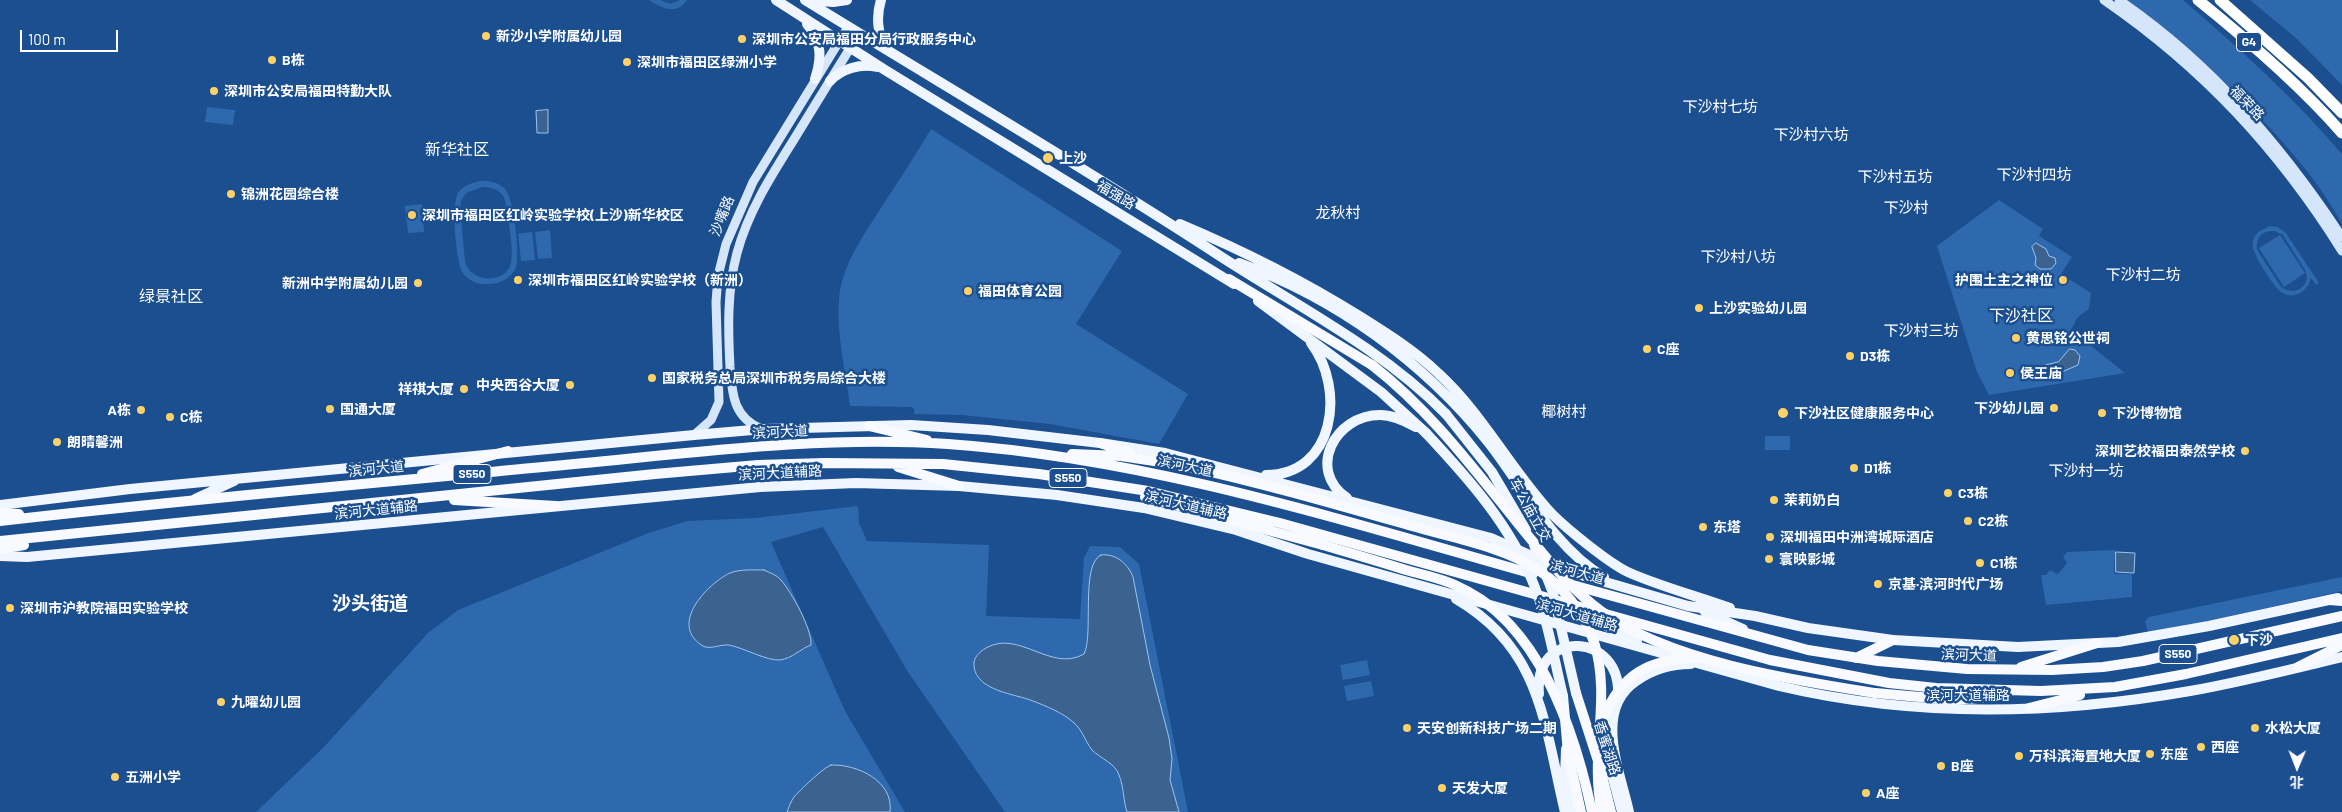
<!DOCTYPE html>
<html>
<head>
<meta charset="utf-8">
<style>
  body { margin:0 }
  #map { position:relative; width:2342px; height:812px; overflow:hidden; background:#1b4f8f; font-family:Barlow,"Noto Sans SC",sans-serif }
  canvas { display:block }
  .north { position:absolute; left:2272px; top:742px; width:50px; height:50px; -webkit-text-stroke:4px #1b4f8f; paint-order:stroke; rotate:181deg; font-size:14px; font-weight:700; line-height:20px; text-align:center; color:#fff }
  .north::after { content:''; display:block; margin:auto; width:18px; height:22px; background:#fff; clip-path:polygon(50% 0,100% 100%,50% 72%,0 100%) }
  .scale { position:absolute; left:20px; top:30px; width:98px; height:22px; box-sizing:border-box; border:2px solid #fff; border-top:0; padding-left:6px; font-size:15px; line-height:18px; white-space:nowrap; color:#fff; -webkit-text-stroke:4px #1b4f8f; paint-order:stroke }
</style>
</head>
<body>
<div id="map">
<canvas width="2342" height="812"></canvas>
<div class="north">北</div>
<div class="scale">100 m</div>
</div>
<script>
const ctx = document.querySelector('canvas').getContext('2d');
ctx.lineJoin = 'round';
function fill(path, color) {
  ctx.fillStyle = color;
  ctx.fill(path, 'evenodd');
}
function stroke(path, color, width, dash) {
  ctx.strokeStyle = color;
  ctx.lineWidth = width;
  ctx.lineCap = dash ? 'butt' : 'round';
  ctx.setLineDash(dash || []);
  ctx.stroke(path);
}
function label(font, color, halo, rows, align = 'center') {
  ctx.font = font + ' Barlow,"Noto Sans SC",sans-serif';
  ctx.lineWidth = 5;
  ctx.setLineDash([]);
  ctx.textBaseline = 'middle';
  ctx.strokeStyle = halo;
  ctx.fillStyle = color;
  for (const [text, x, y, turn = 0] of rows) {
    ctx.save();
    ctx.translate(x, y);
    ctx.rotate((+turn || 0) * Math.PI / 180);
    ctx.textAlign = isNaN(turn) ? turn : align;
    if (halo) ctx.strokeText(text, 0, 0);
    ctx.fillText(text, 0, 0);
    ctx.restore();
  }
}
fill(new Path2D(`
  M649 0H660L671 4 680 0H687C676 16 662 8 649 0Z
  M2127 0H2183C2239 48 2294 98 2342 154V224C2333 209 2324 193 2313 179 2260 110 2196 54 2127 0Z
  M2250 0H2342V85L2297 39Z
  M207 107 235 110 233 125 205 122Z
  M931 129 1122 251 1076 324 1188 394 1159 444 1050 424 962 415 914 414V409L911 407 850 406C846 373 836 333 839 299 842 263 865 234 884 203 900 179 916 154 931 129Z
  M481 181C490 181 499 182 505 189 514 198 520 255 516 267 512 278 500 284 488 284 478 285 468 281 462 272 456 261 451 204 458 193 463 185 472 183 481 181ZM482 187C494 187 504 191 506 204 508 221 514 247 511 263 506 285 469 283 465 261L460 208 461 200 466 193Z
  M1999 200 2043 229 2039 236 2072 257 2061 274 2091 293 2089 309 2078 317 2071 330 2125 373 1989 395 1977 372 1937 246Z
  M422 204 424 232 408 233 405 206Z
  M2270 226 2278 227 2286 233 2319 283 2316 285 2311 278C2308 291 2294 301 2281 292 2274 287 2253 255 2253 246 2252 240 2255 236 2258 232ZM2275 231 2283 235 2305 270 2307 278 2305 284C2299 292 2290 293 2281 287L2257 250C2255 237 2263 230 2275 231Z
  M550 230 552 258 538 259 535 232Z
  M532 232 535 260 521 261 518 234Z
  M2280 235 2305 273 2284 287 2259 248Z
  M1765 436H1790V450H1765Z
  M858 506 859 523 867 541 989 545 986 616 1080 619 1084 558 1090 546 1120 547 1139 564 1188 812H1005L908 672 823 527 771 542 845 711 905 812H256L323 748 428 633 458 610 646 534 687 521 756 518Z
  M2115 550 2114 574H2132V597L2046 605 2041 575H2046L2050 570 2058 574 2067 563 2063 557 2067 552Z
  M2342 577V591L2201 623 2148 632 2145 621 2149 617Z
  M1367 660 1370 675 1343 680 1340 665Z
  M1371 681 1374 696 1347 701 1344 686Z`), '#2e69ad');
const water = new Path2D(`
  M548 110V133H537L536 111Z
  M2036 243 2046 249 2049 256 2055 258 2056 263 2051 269H2040L2035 265 2036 258 2032 247Z
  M2070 349 2075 350 2080 356 2078 365 2057 374 2040 377 2039 370 2045 365 2058 362Z
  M2116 552 2135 553 2134 573 2116 572Z
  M1101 555C1116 553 1128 564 1133 577L1150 665 1169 738 1172 759 1170 780 1179 812H1127C1123 800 1124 787 1119 775 1115 763 1101 759 1092 750 1085 741 1082 729 1073 722 1063 713 1046 706 1033 701 1016 694 976 691 974 666 973 658 979 652 986 648 1019 629 1051 673 1084 654 1094 635 1080 564 1101 555Z
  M764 570C770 573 777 575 781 580 792 593 812 629 811 645 800 649 793 658 780 660 767 661 744 648 729 645 721 644 710 650 703 646 668 625 707 584 730 573 740 569 754 570 764 570Z
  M831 765C857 764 894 781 890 812H787C789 807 791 801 794 797 799 791 824 767 831 765Z`);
fill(water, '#3c6290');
stroke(water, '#9cc4f0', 1);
stroke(new Path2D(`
  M2104 0C2203 68 2278 149 2342 251
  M2119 0C2211 63 2281 145 2342 237
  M762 429C733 418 732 393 730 367 728 329 727 290 737 253 748 212 771 176 793 141 815 105 837 69 859 34
  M694 435 711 420 719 402 716 302 718 276 726 244 753 182 848 27`), '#d6e6fa', 9);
stroke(new Path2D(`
  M776 0 885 70 1234 284
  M805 0C943 85 1084 167 1220 256 1297 306 1381 348 1446 414
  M812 0 833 2 847 0
  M881 0C876 16 877 35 887 50
  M807 24C822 42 822 58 815 79
  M830 81C841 69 861 63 877 67
  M1180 224C1244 251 1302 280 1361 317 1388 334 1415 351 1438 373 1483 414 1511 470 1552 514 1567 529 1611 565 1630 573 1662 587 1697 596 1730 608
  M1239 263C1336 298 1424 362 1489 443 1524 488 1554 548 1604 577
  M1258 301 1381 392 1426 433
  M1266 475C1335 475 1346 389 1311 343
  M1347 498C1306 470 1335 415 1380 415 1393 415 1405 421 1416 427
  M195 499 234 481
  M0 505 130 489 694 435 764 429 911 425 988 430 1100 443 1165 453 1491 538 1564 570 1688 606 1755 616 1808 628 1893 640 2018 647 2118 642 2209 626 2338 598
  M0 556 27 557 760 487 856 483 959 486 1057 495 1144 508 1236 530 1308 554 1779 686C1914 718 2054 715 2190 691 2241 682 2292 669 2342 657
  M1456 599C1542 649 1544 725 1565 812
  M1575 609 1637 642
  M1705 612 1743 629
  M1539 694C1533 627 1623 632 1618 697
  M1596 746 1613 778 1622 812
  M1566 749 1565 778 1572 812
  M1629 812C1620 771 1593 710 1636 681 1653 669 1671 664 1691 664`), '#f0f6ff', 10);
stroke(new Path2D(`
  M1229 279 1372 365
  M869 426 927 440
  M1100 443 1130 453
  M1072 454 1121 456 1181 465
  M898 467 959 486
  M422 474 508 451
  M1145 497 1323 545
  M454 500 556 506
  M0 513 19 514
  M0 521C181 500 362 484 543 467 678 455 813 435 948 444 1148 458 1341 520 1533 574
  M0 541 655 474 758 465 825 463 943 464 1039 474 1148 491 1280 523 1770 660 1889 683 1936 688 2041 691 2115 687 2186 674 2342 638
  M0 549 24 545
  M1569 584 1808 650 1878 661 1967 669 2052 670 2103 667 2143 661 2342 616
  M2329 600 2342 601
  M1856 658 1893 640
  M2021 667 2097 643
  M2298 667 2342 645
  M1576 693 1599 764 1611 812
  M1875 693 1954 700 2003 696
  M1563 696 1568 753 1581 812
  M2029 708 2080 695`), '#f8faff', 10);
stroke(new Path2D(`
  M2198 0C2249 41 2299 84 2342 133
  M2220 0 2308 78 2342 113`), '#fff', 11);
stroke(new Path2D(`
  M1446 414 1492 472 1526 530
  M1426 433C1469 479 1511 526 1534 585 1548 621 1554 659 1563 696
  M1534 545 1553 593 1576 693`), '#f0f6ff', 10);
stroke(new Path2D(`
  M1372 365C1431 411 1473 468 1520 526 1545 556 1569 588 1601 611 1668 661 1792 680 1875 693
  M1181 465C1259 482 1335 504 1412 526 1453 538 1500 546 1537 569 1563 586 1584 613 1594 642 1612 698 1589 756 1602 812
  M1323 545C1350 553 1378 561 1406 570 1423 575 1441 578 1457 586 1539 622 1575 732 1592 812
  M1603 719C1621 674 1649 659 1696 658`), '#f8faff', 10);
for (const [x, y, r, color] of [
  [486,36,5,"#ffd166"],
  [742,39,5,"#ffd166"],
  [272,60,5,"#ffd166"],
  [627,62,5,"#ffd166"],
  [214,91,5,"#ffd166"],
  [1048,158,6,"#ffd166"],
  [231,194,5,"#ffd166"],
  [412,215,5,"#ffd166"],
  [518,280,5,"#ffd166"],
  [2063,280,5,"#ffd166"],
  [418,283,5,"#ffd166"],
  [968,291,5,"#ffd166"],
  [1699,308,5,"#ffd166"],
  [2016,338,5,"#ffd166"],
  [1647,349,5,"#ffd166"],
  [1850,356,5,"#ffd166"],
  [2010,373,5,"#ffd166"],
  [652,378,5,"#ffd166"],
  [570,385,5,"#ffd166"],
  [464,389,5,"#ffd166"],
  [2054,408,5,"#ffd166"],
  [330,409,5,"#ffd166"],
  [141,410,5,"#ffd166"],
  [1783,413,6,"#ffd166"],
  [2102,413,5,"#ffd166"],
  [170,417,5,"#ffd166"],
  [57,442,5,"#ffd166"],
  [2245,451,5,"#ffd166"],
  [1854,468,5,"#ffd166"],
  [1948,493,5,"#ffd166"],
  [1774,500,5,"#ffd166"],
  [1968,521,5,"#ffd166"],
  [1703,527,5,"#ffd166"],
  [1770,537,5,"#ffd166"],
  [1769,559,5,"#ffd166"],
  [1980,563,5,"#ffd166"],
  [1878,584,5,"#ffd166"],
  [10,608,5,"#ffd166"],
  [2234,640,6,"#ffd166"],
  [221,702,5,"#ffd166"],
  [1407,728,5,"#ffd166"],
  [2255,728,5,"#ffd166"],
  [2201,747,5,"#ffd166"],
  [2150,754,5,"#ffd166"],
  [2019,756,5,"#ffd166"],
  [1941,766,5,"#ffd166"],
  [115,777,5,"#ffd166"],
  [1442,788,5,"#ffd166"],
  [1866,793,5,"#ffd166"]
]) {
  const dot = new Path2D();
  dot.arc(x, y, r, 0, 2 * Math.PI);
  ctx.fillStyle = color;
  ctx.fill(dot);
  stroke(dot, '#1b4f8f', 2);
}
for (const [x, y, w] of [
  [2249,42,25],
  [472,474,38],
  [1068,478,38],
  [2178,654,38]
]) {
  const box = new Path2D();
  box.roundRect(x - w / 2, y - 9.5, w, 19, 4);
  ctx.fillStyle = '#1b4f8f';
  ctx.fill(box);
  stroke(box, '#fff', 1);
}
label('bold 12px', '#fff', null, [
  ["G4",2249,42],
  ["S550",472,474],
  ["S550",1068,478],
  ["S550",2178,654]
]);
label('bold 14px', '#fff', '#1b4f8f', [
  ["新沙小学附属幼儿园",496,36],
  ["深圳市公安局福田分局行政服务中心",752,39],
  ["B栋",282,60],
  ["深圳市福田区绿洲小学",637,62],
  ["深圳市公安局福田特勤大队",224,91],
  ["上沙",1059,158],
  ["锦洲花园综合楼",241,194],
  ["深圳市福田区红岭实验学校(上沙)新华校区",422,215],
  ["深圳市福田区红岭实验学校（新洲）",528,280],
  ["护围土主之神位",2053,280,"right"],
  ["新洲中学附属幼儿园",408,283,"right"],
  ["福田体育公园",978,291],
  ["上沙实验幼儿园",1709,308],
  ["黄思铭公世祠",2026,338],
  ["C座",1657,349],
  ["D3栋",1860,356],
  ["侯王庙",2020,373],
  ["国家税务总局深圳市税务局综合大楼",662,378],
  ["中央西谷大厦",560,385,"right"],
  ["祥祺大厦",454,389,"right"],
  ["下沙幼儿园",2044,408,"right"],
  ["国通大厦",340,409],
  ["A栋",131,410,"right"],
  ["下沙社区健康服务中心",1794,413],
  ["下沙博物馆",2112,413],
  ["C栋",180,417],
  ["朗晴馨洲",67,442],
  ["深圳艺校福田泰然学校",2235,451,"right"],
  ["D1栋",1864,468],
  ["C3栋",1958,493],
  ["茉莉奶白",1784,500],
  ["C2栋",1978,521],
  ["东塔",1713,527],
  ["深圳福田中洲湾城际酒店",1780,537],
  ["寰映影城",1779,559],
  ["C1栋",1990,563],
  ["京基·滨河时代广场",1888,584],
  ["深圳市沪教院福田实验学校",20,608],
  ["下沙",2245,640],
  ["九曜幼儿园",231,702],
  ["天安创新科技广场二期",1417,728],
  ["水松大厦",2265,728],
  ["西座",2211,747],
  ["东座",2160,754],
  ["万科滨海置地大厦",2029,756],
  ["B座",1951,766],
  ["五洲小学",125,777],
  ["天发大厦",1452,788],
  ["A座",1876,793]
], 'left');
label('14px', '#fff', '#1b4f8f', [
  ["福荣路",2247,103,46],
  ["福强路",1116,195,31],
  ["沙嘴路",722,216,-68],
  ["滨河大道",780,432,-3],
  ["滨河大道",1185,466,12],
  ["滨河大道",376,469,-6],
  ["滨河大道辅路",780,473,-3],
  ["滨河大道辅路",1186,505,13],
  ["滨河大道辅路",376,510,-6],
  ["车公庙立交",1530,510,61],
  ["滨河大道",1577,572,16],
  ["滨河大道辅路",1577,615,16],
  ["滨河大道",1969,655,2],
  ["滨河大道辅路",1968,695],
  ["香蜜湖路",1607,748,72]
]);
label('15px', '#fff', '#1b4f8f', [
  ["下沙村七坊",1720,107],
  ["下沙村六坊",1811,135],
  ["下沙村四坊",2034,175],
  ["下沙村五坊",1895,177],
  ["下沙村",1906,208],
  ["龙秋村",1338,213],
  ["下沙村八坊",1738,257],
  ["下沙村二坊",2143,275],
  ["下沙村三坊",1921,331],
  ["椰树村",1564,412],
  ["下沙村一坊",2086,471]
]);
label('16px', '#fff', '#1b4f8f', [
  ["新华社区",457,150],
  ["绿景社区",171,297],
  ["下沙社区",2021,316]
]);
label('bold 19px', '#fff', '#1b4f8f', [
  ["沙头街道",370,604]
]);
</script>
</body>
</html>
